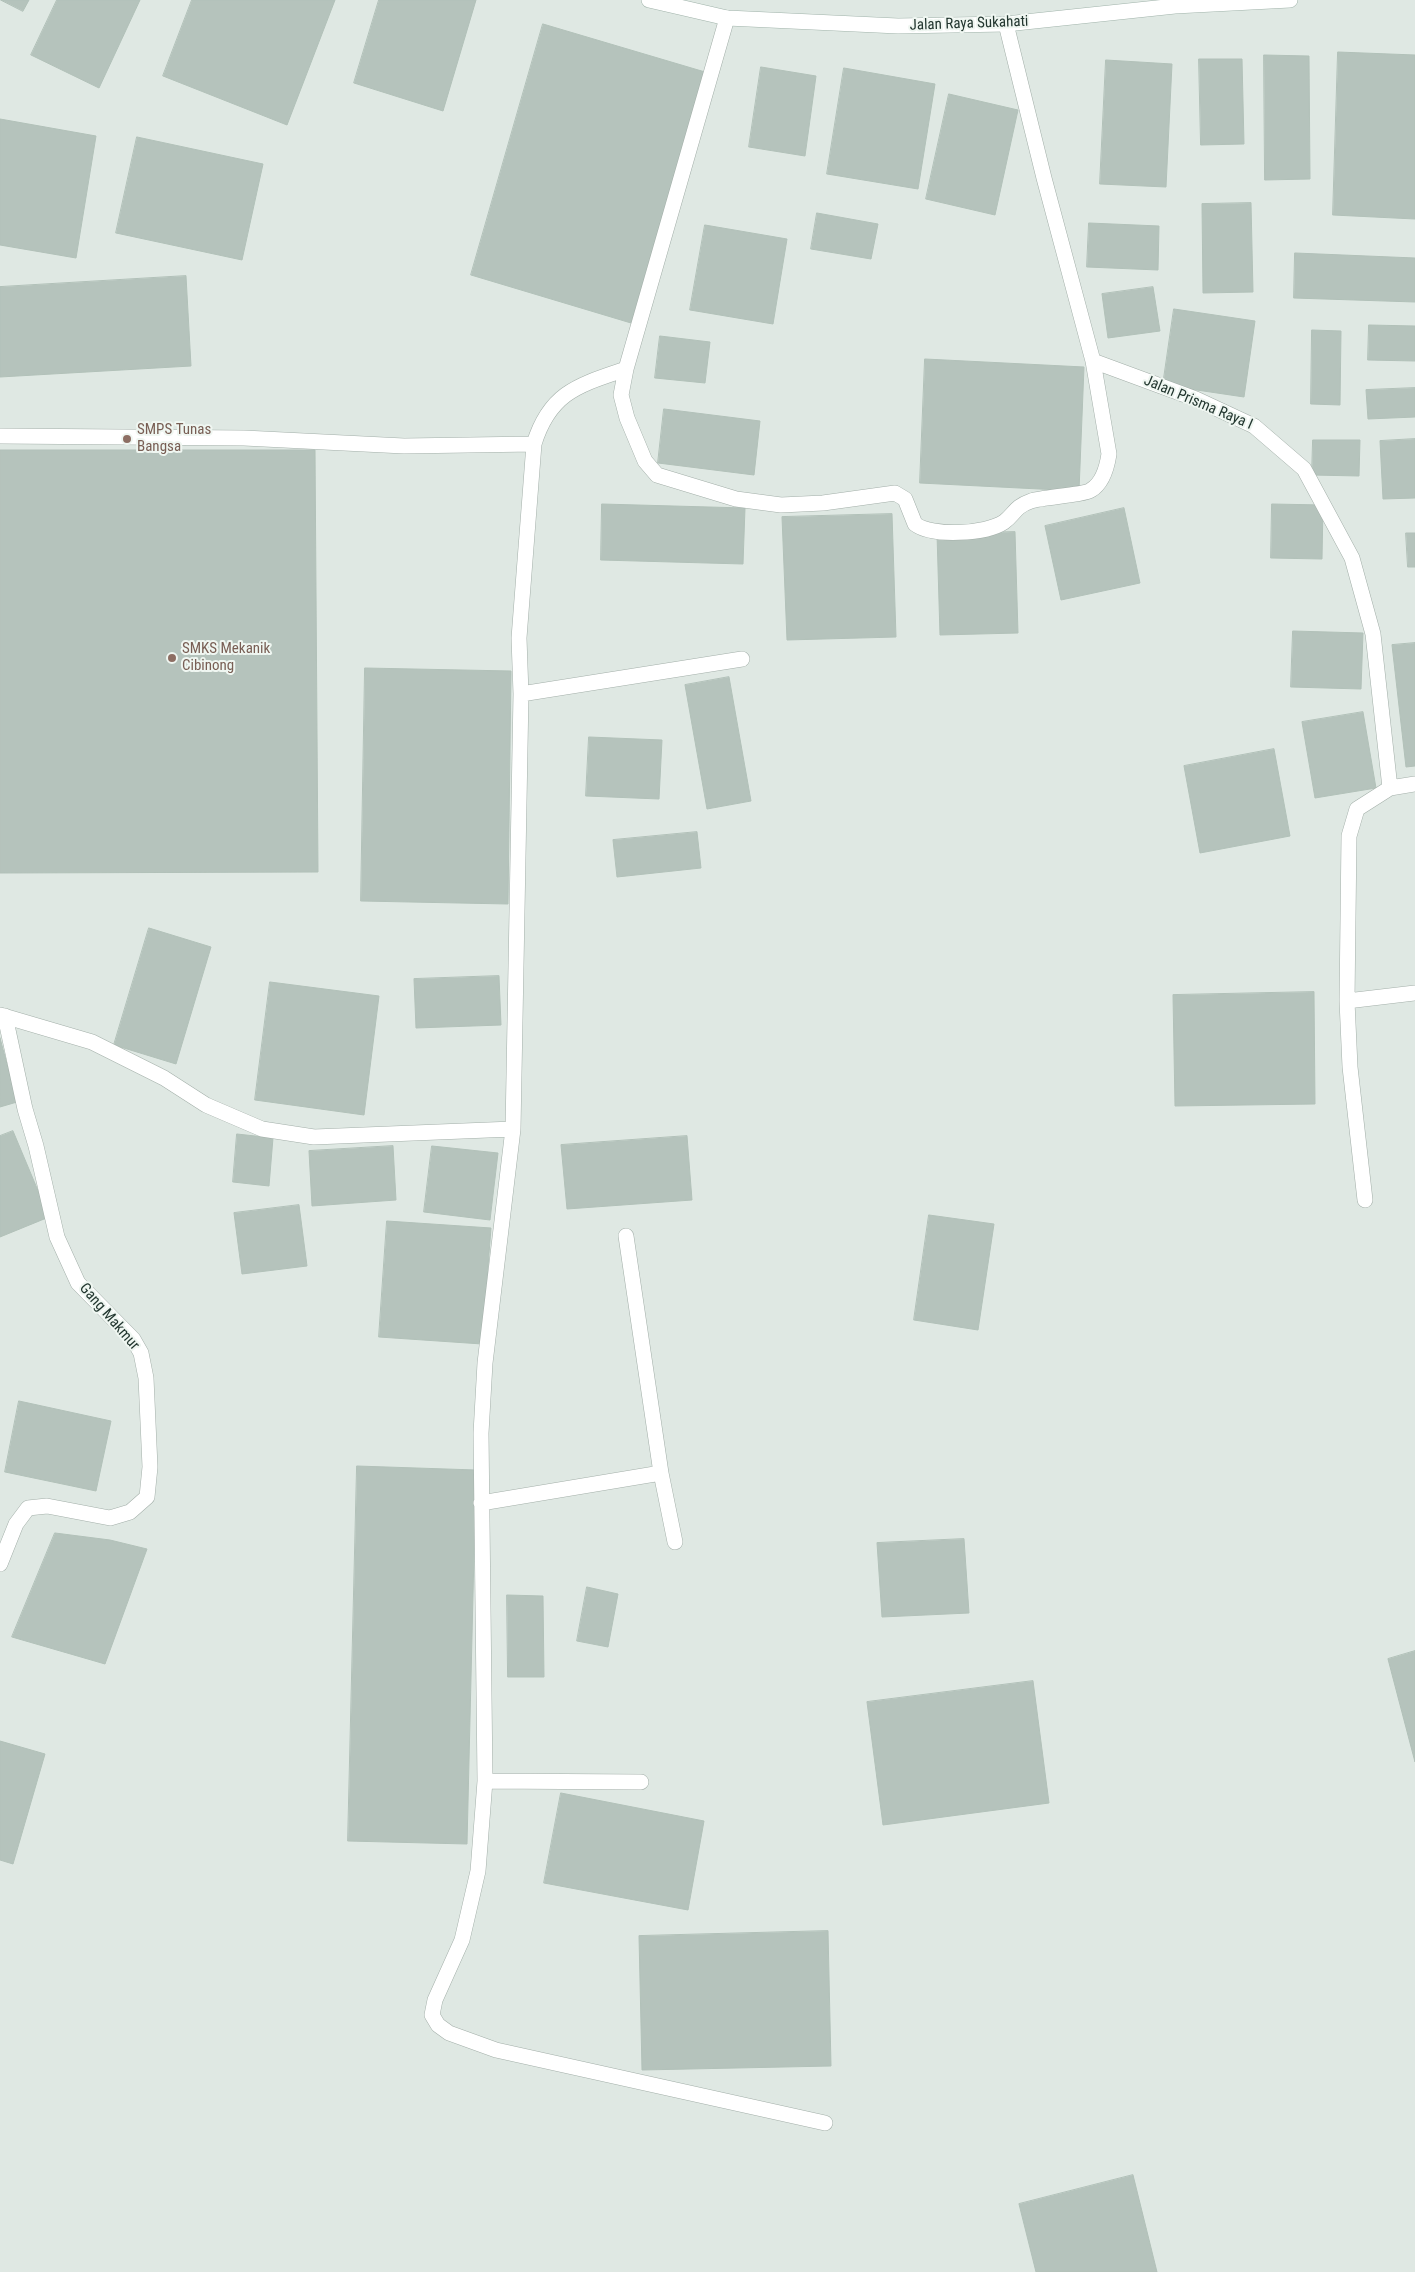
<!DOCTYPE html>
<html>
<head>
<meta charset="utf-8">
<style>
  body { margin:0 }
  canvas { display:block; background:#dfe8e3 }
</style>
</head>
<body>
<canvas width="1415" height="2272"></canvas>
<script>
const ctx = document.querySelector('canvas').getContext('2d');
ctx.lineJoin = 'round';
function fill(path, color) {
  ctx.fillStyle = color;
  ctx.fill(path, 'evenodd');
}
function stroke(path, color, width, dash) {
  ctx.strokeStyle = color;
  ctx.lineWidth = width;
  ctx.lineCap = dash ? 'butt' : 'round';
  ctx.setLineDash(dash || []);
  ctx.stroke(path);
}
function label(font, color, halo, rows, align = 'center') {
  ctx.font = font + ' "Roboto Condensed",sans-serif';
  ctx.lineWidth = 4;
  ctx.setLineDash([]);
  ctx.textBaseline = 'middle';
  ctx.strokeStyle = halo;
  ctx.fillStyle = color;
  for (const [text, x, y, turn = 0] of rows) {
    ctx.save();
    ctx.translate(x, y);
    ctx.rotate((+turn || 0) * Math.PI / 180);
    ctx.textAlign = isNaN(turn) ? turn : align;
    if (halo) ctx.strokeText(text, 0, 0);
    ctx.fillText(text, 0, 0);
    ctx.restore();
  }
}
const building = new Path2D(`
  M1 0H29L23 11Z
  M57 0H140L99 88 31 55Z
  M192 0H335L287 125 163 76Z
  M379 0H476L443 111 354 83Z
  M543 24 705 72 631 323 471 275Z
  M1338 52 1415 55V219L1333 215Z
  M1264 55 1309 56 1310 179 1265 180Z
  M1199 59H1242L1244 144 1201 145Z
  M1106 60 1172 64 1166 187 1100 184Z
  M761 67 816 76 805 156 749 147Z
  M844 68 935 84 918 189 827 174Z
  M949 94 1018 110 995 215 926 199Z
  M0 119 96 136 76 258 0 245Z
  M137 137 263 164 242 260 116 233Z
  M1251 203 1253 292 1203 293 1202 204Z
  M817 213 878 224 871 259 811 249Z
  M1089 223 1159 226 1158 270 1087 267Z
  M705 225 787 239 773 324 690 310Z
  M1295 253 1415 258V302L1294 298Z
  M186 276 191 366 0 377V287Z
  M1153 287 1160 331 1108 338 1102 294Z
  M1174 309 1255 321 1244 397 1163 385Z
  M1369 325 1415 326V361L1368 360Z
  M1312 330 1341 331 1340 405 1311 404Z
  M660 336 710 342 705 383 655 378Z
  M925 359 1084 367 1079 491 920 483Z
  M1415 388V417L1368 419 1366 390Z
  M664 409 760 421 754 475 658 463Z
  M1415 439V498L1383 499 1380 441Z
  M1313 440H1360L1359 476 1312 475Z
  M0 450H315L318 872 0 873Z
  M602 504 745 508 743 564 601 560Z
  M1272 504 1323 505 1322 559 1271 558Z
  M1124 508 1140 583 1061 600 1045 526Z
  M892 514 896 637 787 640 782 517Z
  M1015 532 1018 633 940 635 937 534Z
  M1406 533H1415V567H1408Z
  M1293 631 1363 633 1361 689 1291 687Z
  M1415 643V766L1406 767 1392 645Z
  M365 668 511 671 508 904 361 901Z
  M729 677 751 801 707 809 685 685Z
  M1363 712 1376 788 1315 798 1302 722Z
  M589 737 662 740 659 799 586 796Z
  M1274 749 1290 836 1200 853 1184 766Z
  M697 832 701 868 617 877 613 840Z
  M149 928 211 947 176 1064 114 1045Z
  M499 976 501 1025 416 1028 414 979Z
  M270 982 379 996 364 1115 255 1100Z
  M1314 992 1315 1104 1175 1106 1173 995Z
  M0 1038 17 1102 0 1107Z
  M13 1131 49 1217 0 1237V1136Z
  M237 1134 273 1138 269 1186 233 1182Z
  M687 1136 692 1200 567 1209 561 1145Z
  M393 1146 396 1200 312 1206 309 1151Z
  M432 1146 498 1153 490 1220 424 1212Z
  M299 1205 307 1266 242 1274 234 1213Z
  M929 1215 994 1224 978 1330 914 1320Z
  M387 1221 491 1228 482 1344 379 1337Z
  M19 1401 111 1421 96 1491 5 1472Z
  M357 1466 476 1470 467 1844 348 1841Z
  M55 1533 110 1540 147 1549 105 1664 12 1637Z
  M964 1539 969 1613 882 1617 877 1543Z
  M587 1587 618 1594 608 1647 577 1641Z
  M507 1595 543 1596 544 1677H508Z
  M1415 1651V1762L1388 1659Z
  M1033 1681 1049 1803 883 1825 867 1702Z
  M0 1741 45 1754 13 1864 0 1860Z
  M561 1793 704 1821 688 1910 544 1883Z
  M828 1931 831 2066 642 2070 639 1936Z
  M1133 2175 1157 2272H1036L1019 2204Z`);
fill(building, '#b5c3bc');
stroke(building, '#b2c1b9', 1);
const street = new Path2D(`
  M727 18 626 369C579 385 550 392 534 444L519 638 521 694 513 1129 485 1363 481 1433 485 1781 478 1871 462 1940 435 2000 432 2015 438 2025 449 2033 496 2050 825 2123
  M1006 24 1044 178 1093 361 1196 399 1254 426 1304 469 1352 558 1373 634 1390 788
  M626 369 621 395 627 418 645 461 657 475 736 499 781 505 823 503 895 493 905 499 915 524C932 537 986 534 1004 522 1015 514 1014 507 1031 501 1043 497 1084 495 1091 490 1103 483 1107 467 1109 454L1093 361
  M0 436 244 438 404 446 534 444
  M521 694 742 659
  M1347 1001 1349 836 1357 809 1390 788 1415 784
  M0 1015 92 1042 164 1078 206 1105 262 1129 314 1137 513 1129
  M1365 1200 1350 1067 1347 1001 1415 993
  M626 1236 661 1473
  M481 1503 661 1473 675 1542
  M0 1564 16 1524 28 1508 47 1506 110 1518 130 1512 147 1497 150 1467 146 1378 141 1353 133 1339 78 1283 57 1237 36 1146 25 1109 5 1016
  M485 1781 641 1782`);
const secondary = new Path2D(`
  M649 0 727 18 898 26 1006 24 1175 6 1290 0`);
stroke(street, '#a3afa9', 16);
stroke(secondary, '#a0b3aa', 16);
stroke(street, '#fff', 15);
stroke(secondary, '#fff', 15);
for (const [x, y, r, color] of [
  [127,439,5,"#8d6e63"],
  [172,658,5,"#8d6e63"]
]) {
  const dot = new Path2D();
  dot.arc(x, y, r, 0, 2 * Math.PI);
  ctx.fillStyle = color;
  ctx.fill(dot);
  stroke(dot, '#eff6f1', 2);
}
label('15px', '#22362f', '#eff6f1', [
  ["Jalan Raya Sukahati",969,24,-2],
  ["Jalan Prisma Raya I",1198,403,23],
  ["Gang Makmur",109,1317,49]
]);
label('15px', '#785e54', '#eff6f1', [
  ["SMPS Tunas",137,430],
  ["Bangsa",137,447],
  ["SMKS Mekanik",182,649],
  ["Cibinong",182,666]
], 'left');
</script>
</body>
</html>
